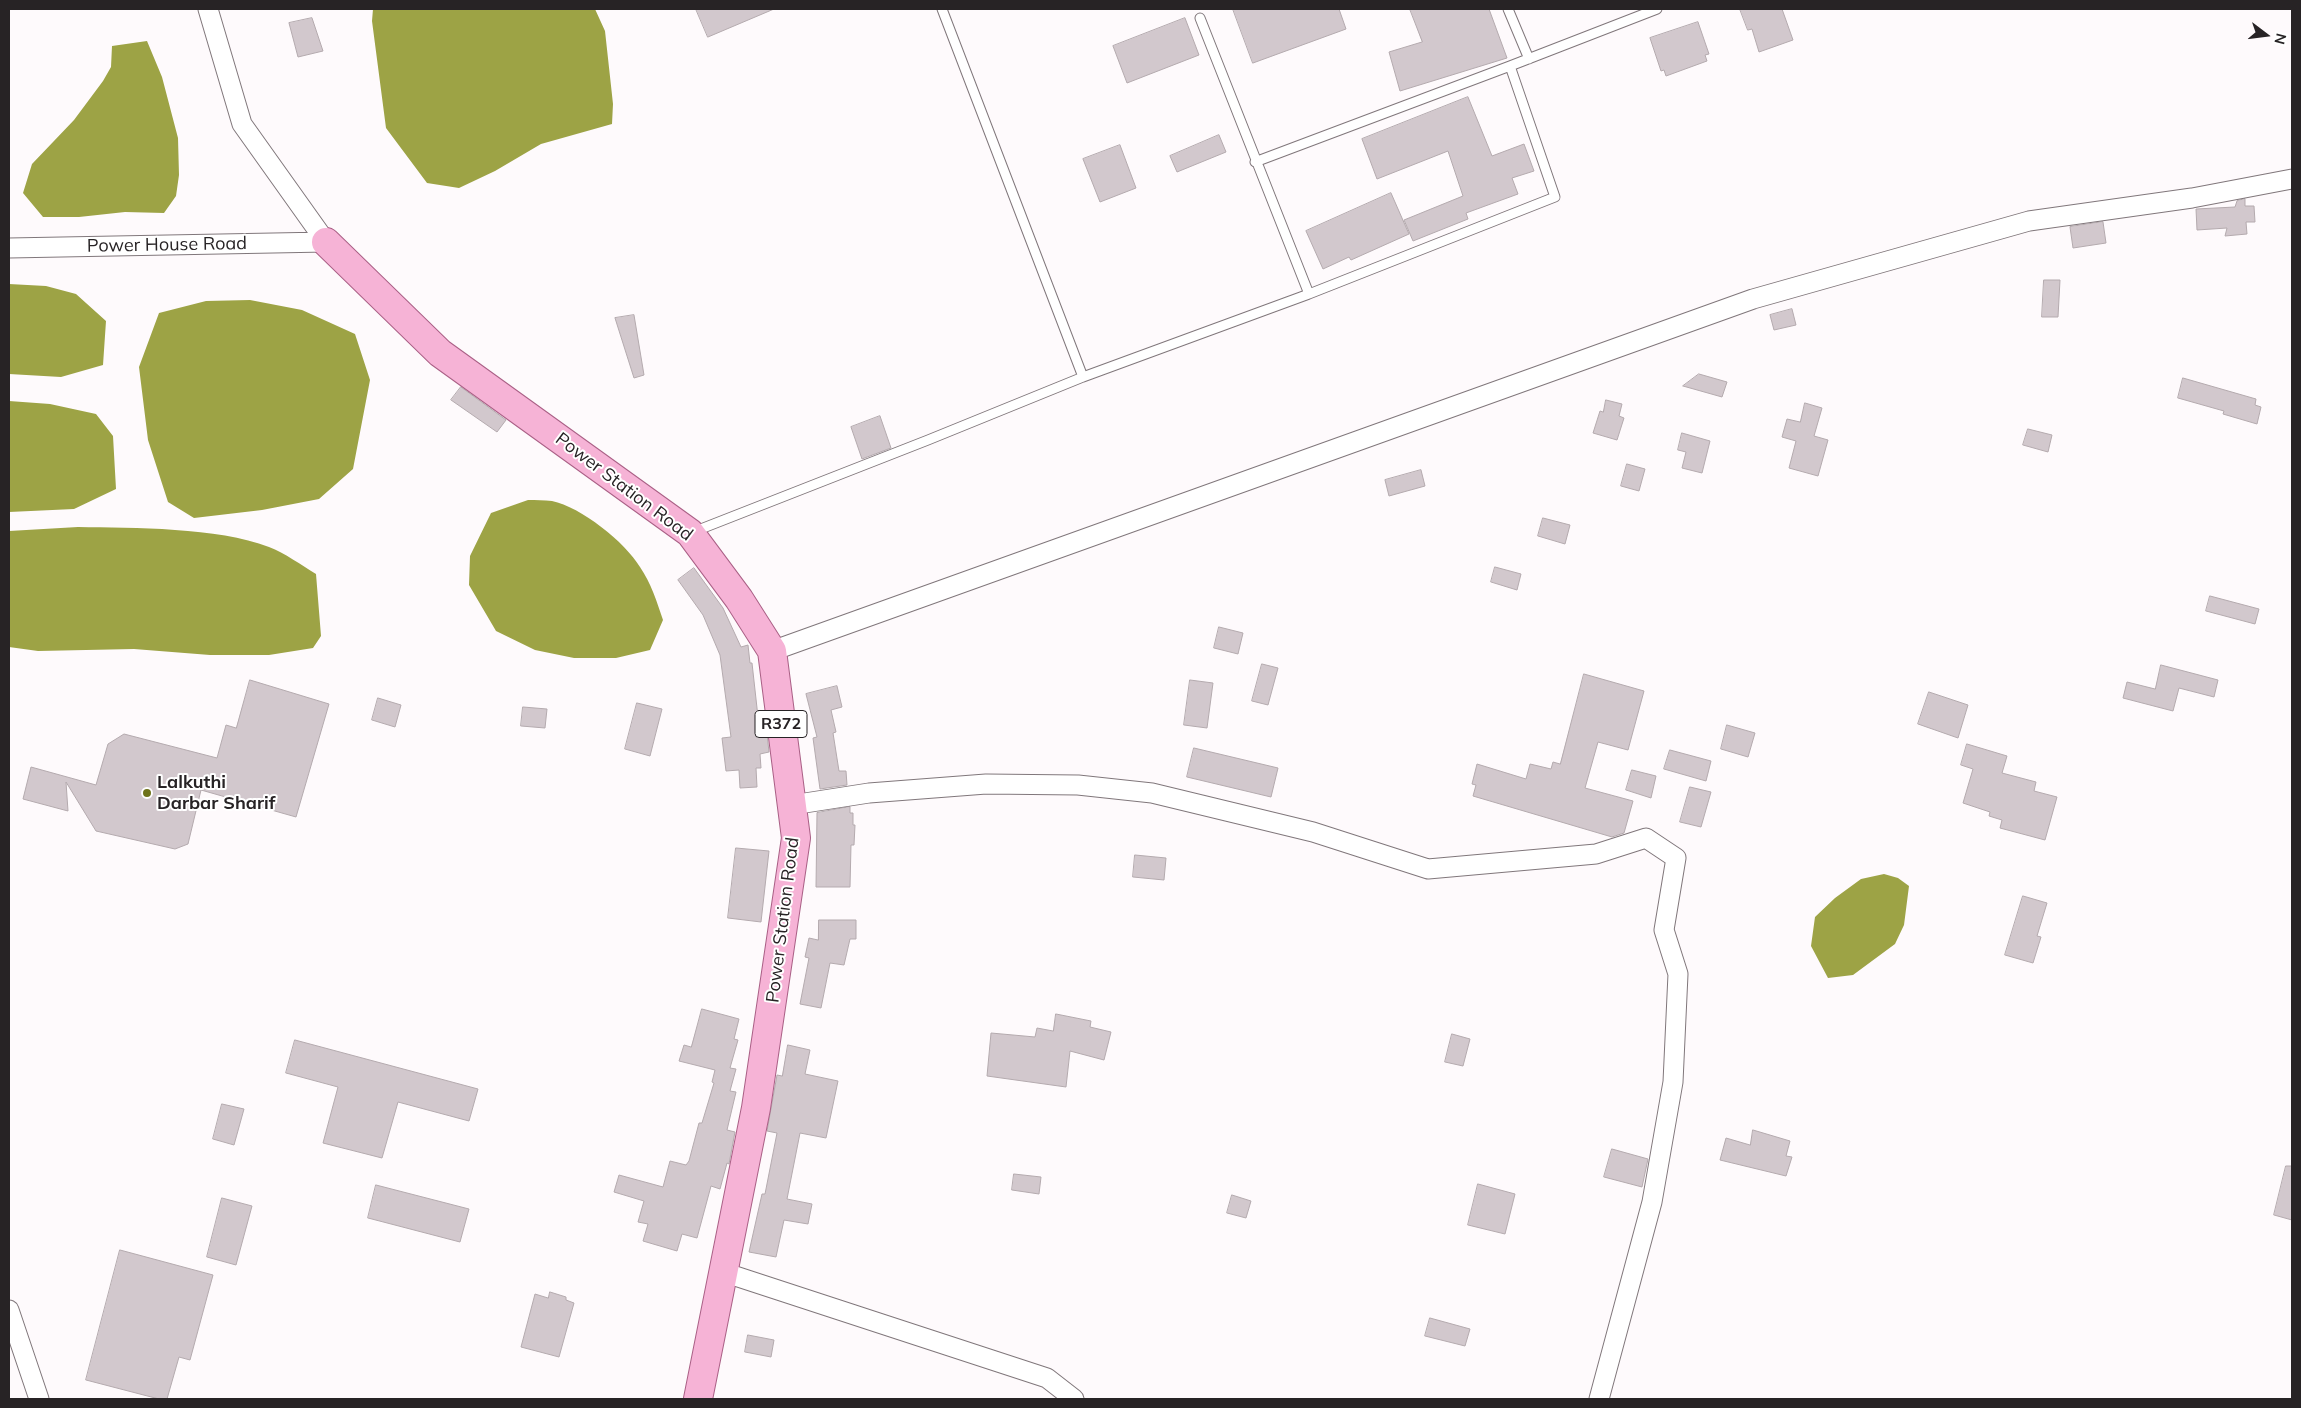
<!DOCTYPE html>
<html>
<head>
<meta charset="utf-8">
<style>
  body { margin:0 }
  #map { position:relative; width:2301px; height:1408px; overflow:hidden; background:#fefafc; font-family:Mulish,sans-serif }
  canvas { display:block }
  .frame { position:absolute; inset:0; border:10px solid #272325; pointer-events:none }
  .north { position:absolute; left:2241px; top:10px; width:50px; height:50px; -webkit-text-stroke:4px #fff; paint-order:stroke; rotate:105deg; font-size:14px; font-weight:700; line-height:20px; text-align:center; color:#272325 }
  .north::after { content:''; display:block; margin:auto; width:18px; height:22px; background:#272325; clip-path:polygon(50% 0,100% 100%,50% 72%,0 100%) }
</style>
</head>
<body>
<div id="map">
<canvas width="2301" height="1408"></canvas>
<div class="frame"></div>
<div class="north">N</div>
</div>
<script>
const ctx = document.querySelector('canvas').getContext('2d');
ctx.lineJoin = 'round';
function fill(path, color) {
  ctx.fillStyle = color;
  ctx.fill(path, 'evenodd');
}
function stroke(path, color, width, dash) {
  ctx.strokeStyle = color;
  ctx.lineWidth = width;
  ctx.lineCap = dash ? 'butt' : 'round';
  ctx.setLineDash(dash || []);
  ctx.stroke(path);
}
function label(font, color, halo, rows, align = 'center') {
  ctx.font = font + ' Mulish,sans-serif';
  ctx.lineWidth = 4;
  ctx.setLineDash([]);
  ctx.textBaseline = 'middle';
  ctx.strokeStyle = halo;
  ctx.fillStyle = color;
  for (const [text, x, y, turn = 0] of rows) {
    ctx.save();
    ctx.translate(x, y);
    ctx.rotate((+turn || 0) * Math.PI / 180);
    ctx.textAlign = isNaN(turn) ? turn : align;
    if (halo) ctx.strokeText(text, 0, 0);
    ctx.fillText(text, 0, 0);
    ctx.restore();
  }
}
fill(new Path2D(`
  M373 9H595L605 31 613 104 612 124 541 144 495 171 459 188 427 183 386 128 372 21Z
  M147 41 162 77 178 138 179 175 176 196 164 213 125 212 79 217H43L23 193 32 164 74 120 103 81 111 67 112 46Z
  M9 284 46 286 76 294 106 321 103 365 61 377 9 374Z
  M250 300 302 310 355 334 370 380 353 469 319 499 262 510 194 518 168 502 148 440 139 367 159 313 206 301Z
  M9 401 50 404 96 414 113 436 116 489 74 509 9 512Z
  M528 500C536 500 544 500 552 501 581 507 625 542 640 567 651 583 657 602 663 620L650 650 616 658H574L535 650 496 631 469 585 470 556 491 513Z
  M78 527C134 528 217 527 269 547 285 553 301 565 316 574L321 636 313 648 269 655H210L134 649 38 651 9 647V531Z
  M1884 874 1898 878 1909 886 1904 925 1895 944 1853 975 1828 978 1811 946 1815 917 1835 898 1861 879Z`), '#9da345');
const building = new Path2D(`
  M696 9H774L708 37Z
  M1233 9H1339L1346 29 1253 63Z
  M1410 9H1489L1507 58 1400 91 1389 52 1422 42Z
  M1740 9H1782L1793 40 1759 52 1752 29 1748 30Z
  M312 18 323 51 298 57 289 23Z
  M1185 18 1199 55 1127 83 1113 46Z
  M1698 22 1709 54 1705 55 1707 61 1666 76 1664 70 1661 71 1650 38Z
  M1468 97 1492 156 1524 144 1534 171 1512 178 1518 194 1466 213 1468 219 1413 241 1404 220 1463 196 1448 151 1377 179 1362 139Z
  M1219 135 1226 152 1177 172 1170 156Z
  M1120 145 1136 188 1100 202 1083 159Z
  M1391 193 1409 234 1351 260 1349 257 1323 269 1306 231Z
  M2245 199V206H2254L2255 222H2246L2247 234 2225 236 2227 228 2197 230 2196 209 2235 207 2237 201Z
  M2103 222 2106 243 2073 248 2070 227Z
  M2044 280H2060L2058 317H2042Z
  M1792 309 1796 325 1774 330 1770 315Z
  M634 315 644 375 634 378 615 318Z
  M1699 374 1727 382 1722 397 1683 386Z
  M2183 378 2256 399 2255 405 2261 407 2257 424 2223 414 2224 411 2178 398Z
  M461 387 506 420 497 432 451 400Z
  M1606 400 1622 404 1619 416 1624 418 1617 440 1593 433 1600 411 1603 412Z
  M1805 403 1822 408 1814 436 1828 440 1818 476 1789 468 1796 441 1782 437 1787 419 1800 422Z
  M880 416 891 448 862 459 851 427Z
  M2028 429 2052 435 2048 452 2023 445Z
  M1682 433 1710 441 1702 473 1682 468 1686 452 1678 450Z
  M1627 464 1645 469 1639 491 1621 486Z
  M1421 470 1425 486 1389 496 1385 480Z
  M1543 518 1570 525 1565 544 1538 536Z
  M1495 567 1521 574 1517 590 1491 582Z
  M694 568 723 608 741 647 748 645 750 663H752L759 726 766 725 769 752 760 754 761 768H756L757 787 740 788 739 770 726 771 722 738 731 737 720 655 703 615 678 580Z
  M2210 596 2259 609 2255 624 2206 611Z
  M1219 627 1243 633 1238 654 1214 648Z
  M1262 664 1278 668 1268 705 1252 701Z
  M2161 665 2218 680 2214 697 2179 688 2173 711 2123 698 2127 682 2155 689Z
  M1584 674 1644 691 1628 750 1598 742 1585 788 1633 801 1624 833 1612 837 1473 796 1476 785 1472 784 1477 764 1526 779 1530 764 1551 769 1553 762 1560 764Z
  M250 680 329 704 296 817 201 790 188 844 175 849 96 831 66 782 68 811 23 799 31 767 96 785 108 744 124 734 217 758 226 725 236 728Z
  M1190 680 1213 683 1207 728 1184 725Z
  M837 686 842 707 831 710 836 732 833 733 839 771H846L847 785 820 789 813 738 817 737 806 694Z
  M1929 692 1968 705 1958 738 1918 724Z
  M378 698 401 705 395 727 372 720Z
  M637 703 662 709 650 756 625 749Z
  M523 707 547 709 545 728 521 726Z
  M1727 725 1755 733 1748 757 1721 749Z
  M1967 744 2007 756 2002 773 2036 782 2034 791 2057 797 2045 840 2000 828 2002 820 1989 816 1990 812 1963 803 1973 769 1961 765Z
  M1194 748 1278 768 1271 797 1187 777Z
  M1670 750 1711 761 1706 781 1664 769Z
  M1632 770 1656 776 1651 798 1626 790Z
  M1690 787 1711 792 1701 827 1680 822Z
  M850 807V813H853V825H855L854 845H851L850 887H816L817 813Z
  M736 848 769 851 761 922 728 918Z
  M1135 855 1166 858 1164 880 1133 877Z
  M2023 896 2047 903 2037 936 2041 937 2033 963 2005 955Z
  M819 920H856V939H850L844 965 830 963 821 1008 800 1004 809 958 805 957 809 938 818 940Z
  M702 1009 739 1019 734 1039 738 1040 730 1068 736 1069 730 1091 736 1092 727 1130 735 1132 729 1164 727 1163 720 1189 711 1186 697 1238 682 1234 677 1251 643 1241 648 1224 638 1222 644 1201 614 1192 619 1175 663 1187 670 1161 686 1165 689 1161 699 1123H702L714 1083 712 1082 715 1070 679 1061 684 1045 691 1047Z
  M1056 1014 1091 1021 1090 1027 1111 1032 1104 1060 1070 1051 1066 1087 987 1076 991 1033 1035 1037 1037 1028 1053 1031Z
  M1452 1034 1470 1039 1463 1066 1445 1062Z
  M295 1040 478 1089 469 1121 398 1102 382 1158 323 1143 338 1087 286 1073Z
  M788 1045 810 1050 805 1074 838 1081 826 1138 800 1133 787 1199 812 1204 808 1224 784 1220 776 1257 749 1252 762 1194H765L777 1133 767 1131 777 1075 782 1076Z
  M222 1104 244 1109 234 1145 213 1139Z
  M1753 1130 1790 1141 1786 1156 1792 1157 1786 1176 1720 1160 1726 1138 1750 1145Z
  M1612 1149 1648 1159 1642 1187 1604 1177Z
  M2286 1166H2292V1220L2274 1215Z
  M1014 1174 1041 1177 1039 1194 1012 1190Z
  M1478 1184 1515 1194 1505 1234 1468 1225Z
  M376 1185 469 1209 460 1242 368 1218Z
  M1232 1195 1251 1201 1246 1218 1227 1213Z
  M222 1198 252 1206 236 1265 207 1257Z
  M120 1250 213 1275 190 1360 179 1357 167 1399H159L86 1380Z
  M550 1292 566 1297V1300L574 1303 559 1357 521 1347 535 1294 548 1298Z
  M1430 1318 1470 1329 1465 1346 1425 1336Z
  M748 1335 774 1340 771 1357 745 1352Z`);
fill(building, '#d2c8cd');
stroke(building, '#b4aaae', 1);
const lane = new Path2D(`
  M942 9 1083 377
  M1508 9 1529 59
  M1200 18 1309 294
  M1255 162 1510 66
  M693 532 928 440 1083 377 1309 294 1555 197 1510 66 1657 9`);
const street = new Path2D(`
  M208 9 242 124 326 242
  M9 248 326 242
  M772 651 1753 299 2029 221 2192 198 2292 179
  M792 805 869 793 986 784 1078 785 1152 793 1313 832 1428 869 1596 854 1646 838 1676 858 1664 930 1678 974 1673 1082 1652 1202 1599 1399
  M723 1272 1047 1378 1074 1399
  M9 1310 39 1399`);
const primary = new Path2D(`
  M326 242 440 353 690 533 739 599 772 651 796 838 756 1108 698 1399`);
stroke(lane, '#80777b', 11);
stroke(street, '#80777b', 21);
stroke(primary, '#aa6086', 30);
stroke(lane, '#fff', 9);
stroke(street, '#fff', 19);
stroke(primary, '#f6b3d6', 28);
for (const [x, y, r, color] of [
  [147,793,5,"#6e731a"]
]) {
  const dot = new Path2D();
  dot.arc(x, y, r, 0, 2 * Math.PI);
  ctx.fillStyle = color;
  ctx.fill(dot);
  stroke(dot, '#fff', 2);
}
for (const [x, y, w] of [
  [781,724,52]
]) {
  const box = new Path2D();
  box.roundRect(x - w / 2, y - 13.5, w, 27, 4);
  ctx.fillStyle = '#fff';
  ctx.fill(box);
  stroke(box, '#272325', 1);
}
label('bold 16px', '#272325', null, [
  ["R372",781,724]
]);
label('18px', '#272325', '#fff', [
  ["Power House Road",167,245,-1],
  ["Power Station Road",624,487,37],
  ["Power Station Road",783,920,-83]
]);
label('bold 18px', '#272325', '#fff', [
  ["Lalkuthi",157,783],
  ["Darbar Sharif",157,804]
], 'left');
</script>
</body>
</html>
